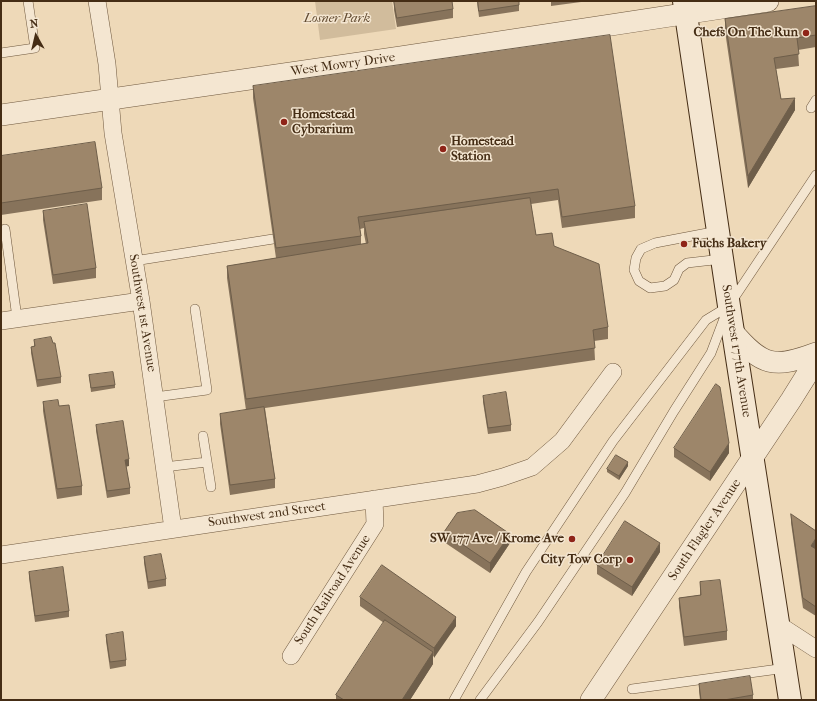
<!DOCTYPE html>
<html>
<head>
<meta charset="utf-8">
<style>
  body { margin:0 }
  #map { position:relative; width:817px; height:701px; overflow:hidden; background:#eed9b8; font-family:"IM FELL French Canon",serif }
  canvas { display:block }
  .frame { position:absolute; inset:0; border:2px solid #452d15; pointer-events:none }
  .north { position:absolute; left:16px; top:16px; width:40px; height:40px; -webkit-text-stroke:3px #f4e6d1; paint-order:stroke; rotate:352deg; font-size:11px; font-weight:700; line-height:16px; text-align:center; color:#452d15 }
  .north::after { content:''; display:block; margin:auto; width:14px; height:18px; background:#452d15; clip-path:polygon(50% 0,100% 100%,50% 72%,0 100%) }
</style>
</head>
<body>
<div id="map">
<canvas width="817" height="701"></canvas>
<div class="frame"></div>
<div class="north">N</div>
</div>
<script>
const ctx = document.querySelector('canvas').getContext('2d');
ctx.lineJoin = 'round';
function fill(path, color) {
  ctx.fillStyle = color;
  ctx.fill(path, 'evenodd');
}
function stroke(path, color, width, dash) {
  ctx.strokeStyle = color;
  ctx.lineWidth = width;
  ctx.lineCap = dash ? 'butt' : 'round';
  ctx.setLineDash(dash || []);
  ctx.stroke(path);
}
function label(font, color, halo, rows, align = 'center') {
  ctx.font = font + ' "IM FELL French Canon",serif';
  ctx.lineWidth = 3;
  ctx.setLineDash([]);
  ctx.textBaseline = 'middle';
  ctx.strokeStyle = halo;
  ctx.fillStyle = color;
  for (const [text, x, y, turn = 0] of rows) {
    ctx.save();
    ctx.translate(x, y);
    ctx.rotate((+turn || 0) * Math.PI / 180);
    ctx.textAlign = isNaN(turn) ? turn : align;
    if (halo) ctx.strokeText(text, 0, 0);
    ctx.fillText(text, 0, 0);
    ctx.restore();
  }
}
fill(new Path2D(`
  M315 1H392L396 29 320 40Z`), '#d1bc9c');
const service = new Path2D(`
  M1 53 35 48 28 1
  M811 108 816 100
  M5 229 17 318
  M718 231 655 243 641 249 636 258 634 270 639 281 650 288 665 286 674 280 679 269 687 263 722 259
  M134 261 273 239
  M732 301 816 175
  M155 397 207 390 195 309
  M203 436 211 487
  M164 467 207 462
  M632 689 786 668
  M454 700 526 572 613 441 706 320 729 306
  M480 700 538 622 625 493 674 411 711 353 725 316`);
const minor = new Path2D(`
  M97 1 107 64 113 133 141 301 173 529
  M1 321 141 301
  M1 555 477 484 503 477 532 467 562 441 613 372
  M779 625 816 649
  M291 656 375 524 374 499`);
const tertiary = new Path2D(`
  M1 115 401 57 768 1
  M733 332C762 366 774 369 816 353
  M591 700 791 400 816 360`);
const secondary = new Path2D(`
  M684 1 729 306 790 700`);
stroke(service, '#6f583e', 10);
stroke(minor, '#6f583e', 18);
stroke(tertiary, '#6f583e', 22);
stroke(secondary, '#452d15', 24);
stroke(service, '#f4e6d1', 9);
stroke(minor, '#f4e6d1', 17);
stroke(tertiary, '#f4e6d1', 21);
stroke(secondary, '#f4e6d1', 22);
fill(new Path2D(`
  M394 1 453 9V18L397 27 394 10Z
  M477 1H519V11L479 17Z
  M551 1H581V2L551 6Z
  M816 6V47L798 50 799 66 776 69 781 99 795 110 748 188 725 31V19Z
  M253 86 635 206V218L562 228 558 200 531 204 536 235 554 246 608 327V339L594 341 595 360 265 408 275 479V488L230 495 220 424V414L246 410 227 278V266L276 258 253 98ZM364 228V234L366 244H361V236L360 229Z
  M1 156 102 188V200L1 215Z
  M43 211 96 268V278L53 284 43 220Z
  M34 340 61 377V383L37 387 31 353V347L34 346Z
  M89 375 115 385V388L91 392Z
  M483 396 511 425V431L488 434 483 402Z
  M43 402 59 406 82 486V495L57 499 43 411Z
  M96 425 129 466H126L130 488V494L107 498 96 431Z
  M674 448 729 453 710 481 674 457Z
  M628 466 619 480 607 472V469Z
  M791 514 816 549V616L803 608 791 523Z
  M444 532 510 543 490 573 444 542Z
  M660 552 632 596 597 574V565Z
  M144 557 166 579V586L148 589 144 563Z
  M29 572 69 611V617L35 622 29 578Z
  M700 582 727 631V640L684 646 679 607V598L700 595Z
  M360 597 456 626 433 657V664L410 700H336V695L384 623 360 606Z
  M106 635 126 660V666L110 669 106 641Z
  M699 684 753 695V700H700L699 691Z`), '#87735b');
fill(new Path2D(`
  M795 98V110L748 188V176Z
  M729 443V453L710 481V472Z
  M129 459V466L125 467V460Z
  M628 462V466L619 480V476Z
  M510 534V543L490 573V563Z
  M816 538V548L811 555V546Z
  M660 543V552L632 596V587Z
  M456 617V626L434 658V648Z
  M433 652V664L410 700H402Z`), '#6e5e4a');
const building = new Path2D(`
  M394 1H452L453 9 397 18Z
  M478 1H519V5L479 11Z
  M816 6V35L797 38 799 54 774 58 781 99 795 98 748 176 725 19Z
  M610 35 635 206 562 217 558 189 358 217 361 236 276 248 253 86Z
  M95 142 102 188 1 203V156Z
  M530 198 536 235 552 233 554 246 599 264 608 327 593 330 595 348 246 399 227 266 368 243 364 222Z
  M87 204 96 268 53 275 43 211Z
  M51 337 53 343H55L61 377 37 380 31 347 35 346 34 340Z
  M113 372 115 385 91 388 89 375Z
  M716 384 720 387 729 443 710 472 674 448Z
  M506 392 511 425 488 428 483 396Z
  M58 400 59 406 69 405 82 486 57 489 43 402Z
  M264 407 275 479 230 485 220 414Z
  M123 421 129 459 125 460 130 488 107 491 96 425Z
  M616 455 628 462 619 476 607 469Z
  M475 510 510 534 490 563 444 532 457 513Z
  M791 514 816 531V538L811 546 816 549V607L803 598Z
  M625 521 660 543 632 587 597 565Z
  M161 554 166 579 148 582 144 557Z
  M382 565 456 617 434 648 360 597Z
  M63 567 69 611 35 616 29 572Z
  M720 580 727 631 684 637 679 598 701 595 700 582Z
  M385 620 433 652 402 700H344L336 695Z
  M123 632 126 660 110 662 106 635Z
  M750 676 753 695 724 700H701L699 684Z`);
fill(building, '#9d866a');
stroke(building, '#6e5e4a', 1);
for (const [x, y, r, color] of [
  [806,33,4,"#8f2418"],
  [284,122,4,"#8f2418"],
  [443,149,4,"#8f2418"],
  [684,244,4,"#8f2418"],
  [572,539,4,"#8f2418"],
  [630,560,4,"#8f2418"]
]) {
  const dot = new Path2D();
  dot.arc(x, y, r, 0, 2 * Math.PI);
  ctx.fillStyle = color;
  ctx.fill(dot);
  stroke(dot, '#f4e6d1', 1.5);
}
label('italic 13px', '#614a30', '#f4e6d1', [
  ["Losner Park",337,19]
]);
label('bold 13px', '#452d15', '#f4e6d1', [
  ["Chefs On The Run",798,33],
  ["Homestead",292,115,"left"],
  ["Cybrarium",292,130,"left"],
  ["Homestead",451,142,"left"],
  ["Station",451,157,"left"],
  ["Fuchs Bakery",692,244,"left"],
  ["SW 177 Ave / Krome Ave",564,539],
  ["City Tow Corp",622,560]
], 'right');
label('13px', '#452d15', '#f4e6d1', [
  ["West Mowry Drive",343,65,-8],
  ["Southwest 1st Avenue",142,313,81],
  ["Southwest 177th Avenue",736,351,81],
  ["Southwest 2nd Street",267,515,-8],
  ["South Flagler Avenue",705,530,-56],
  ["South Railroad Avenue",333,590,-57]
]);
</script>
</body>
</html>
